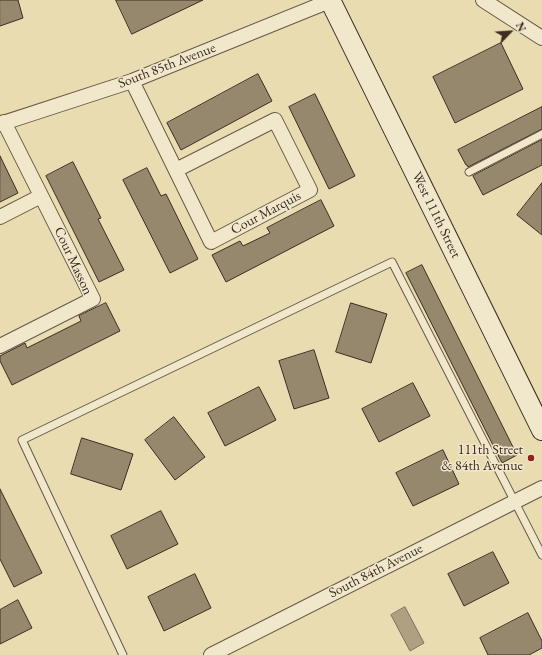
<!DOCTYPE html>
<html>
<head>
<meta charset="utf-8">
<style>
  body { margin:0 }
  #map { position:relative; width:542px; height:655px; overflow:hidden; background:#e9dcb1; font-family:"EB Garamond",serif }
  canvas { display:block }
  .north { position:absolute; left:490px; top:12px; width:40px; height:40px; -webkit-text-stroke:3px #f1e8cc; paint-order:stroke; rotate:65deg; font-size:11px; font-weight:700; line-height:16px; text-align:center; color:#3c2c24 }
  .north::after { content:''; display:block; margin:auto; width:14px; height:18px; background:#3c2c24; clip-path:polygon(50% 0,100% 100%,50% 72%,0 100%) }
</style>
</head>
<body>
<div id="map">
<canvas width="542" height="655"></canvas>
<div class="north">N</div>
</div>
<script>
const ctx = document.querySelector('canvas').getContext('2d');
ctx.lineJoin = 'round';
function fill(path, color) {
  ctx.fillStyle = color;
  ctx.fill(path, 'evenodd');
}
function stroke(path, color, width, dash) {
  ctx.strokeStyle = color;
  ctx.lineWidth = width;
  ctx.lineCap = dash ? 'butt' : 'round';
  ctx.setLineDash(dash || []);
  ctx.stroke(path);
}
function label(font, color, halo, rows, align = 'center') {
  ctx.font = font + ' "EB Garamond",serif';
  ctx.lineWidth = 3;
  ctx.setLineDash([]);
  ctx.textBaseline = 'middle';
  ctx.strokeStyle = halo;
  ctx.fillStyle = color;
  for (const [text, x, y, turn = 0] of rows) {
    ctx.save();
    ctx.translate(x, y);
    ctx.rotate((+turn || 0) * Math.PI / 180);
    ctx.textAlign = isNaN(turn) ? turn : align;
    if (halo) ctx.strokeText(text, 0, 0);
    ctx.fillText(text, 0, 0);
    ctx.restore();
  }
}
const water = new Path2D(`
  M405 607 424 643 410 651 391 615Z`);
fill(water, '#aea081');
stroke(water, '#80725c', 1);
const building = new Path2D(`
  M0 0H18L23 18 0 26Z
  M116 0H203L132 34Z
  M501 43 523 89 455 123 433 77Z
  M258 74 272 101 181 150 167 123Z
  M315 94 355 176 329 189 289 107Z
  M542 107V129L468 167 467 165H466L458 150Z
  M542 140V165L483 195 473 176Z
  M0 156 18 193 0 202Z
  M73 162 101 218 98 219 124 270 99 282 46 176Z
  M147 168 161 196 166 194 198 259 170 273 123 180Z
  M542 183V235L517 215Z
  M321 200 334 226 226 282 212 255 240 241 243 246 270 233 267 228Z
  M422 265 517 455 502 463 406 273Z
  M106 303 120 331 12 385 0 361V356L25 343 27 348 81 321 79 316Z
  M351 303 387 314 371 363 336 352Z
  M314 350 329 398 294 409 279 361Z
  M413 383 430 416 379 442 362 409Z
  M259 387 276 420 225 446 208 413Z
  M174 417 205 457 175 480 145 440Z
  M82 438 133 454 121 490 71 474Z
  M443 450 459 484 413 506 396 473Z
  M0 489 42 573 14 587 0 559Z
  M161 511 178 544 127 569 111 536Z
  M493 552 509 583 464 606 448 574Z
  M195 574 211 608 164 631 148 597Z
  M18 600 32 628 0 644V610Z
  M528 613 542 641V648L529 655H488L480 638Z`);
fill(building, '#96886d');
stroke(building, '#3c2c24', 1);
const service = new Path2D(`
  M469 172 542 134
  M123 655 22 440 392 262 542 555`);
const minor = new Path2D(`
  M483 0 542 38
  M132 81 211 242 310 190 275 120 176 170
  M0 124 132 81 332 0
  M0 217 41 196
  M0 346 93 299 4 122
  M211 655 542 488`);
const secondary = new Path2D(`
  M330 0 542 430`);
stroke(service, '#675847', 9);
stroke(minor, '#675847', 16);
stroke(secondary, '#3c2c24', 22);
stroke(service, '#f1e8cc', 7);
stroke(minor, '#f1e8cc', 14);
stroke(secondary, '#f1e8cc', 20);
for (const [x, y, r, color] of [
  [531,458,4,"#8f2418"]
]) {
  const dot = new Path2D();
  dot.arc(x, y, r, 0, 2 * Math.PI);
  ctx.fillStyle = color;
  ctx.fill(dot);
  stroke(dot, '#f1e8cc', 1.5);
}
label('14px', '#3c2c24', '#f1e8cc', [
  ["South 85th Avenue",167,66,-21],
  ["Cour Marquis",266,213,-28],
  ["West 111th Street",436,215,64],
  ["Cour Masson",73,261,65],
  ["South 84th Avenue",376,571,-27]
]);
label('14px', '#3c2c24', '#f1e8cc', [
  ["111th Street",523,450],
  ["& 84th Avenue",523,466]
], 'right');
</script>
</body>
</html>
